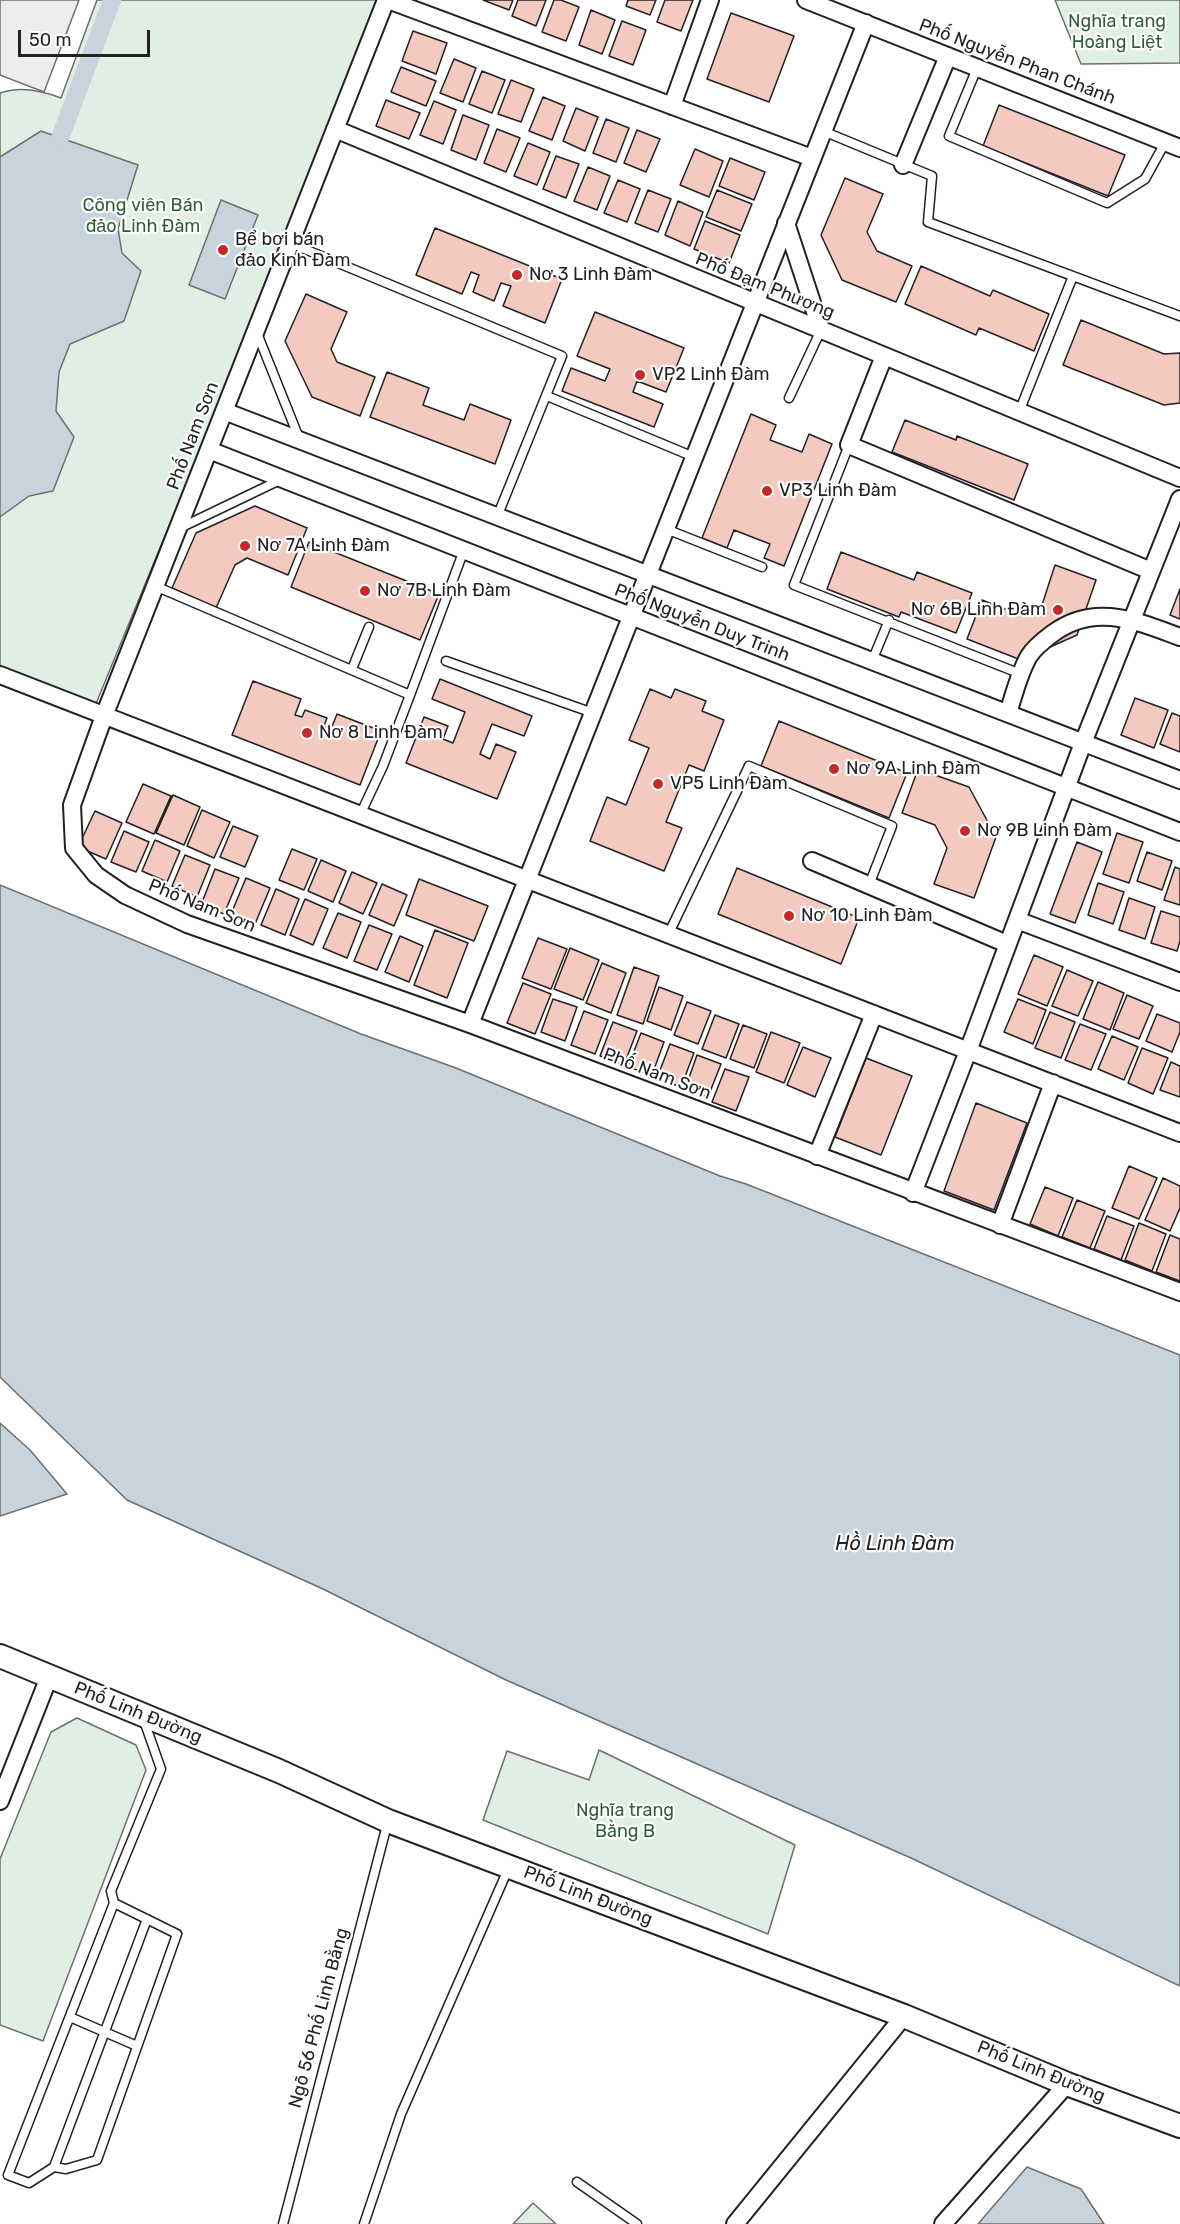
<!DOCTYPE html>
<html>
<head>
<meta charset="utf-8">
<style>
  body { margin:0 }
  #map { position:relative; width:1180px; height:2224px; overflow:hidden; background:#fff; font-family:Rubik,sans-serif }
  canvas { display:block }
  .scale { position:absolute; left:18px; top:30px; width:132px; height:27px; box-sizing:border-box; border:3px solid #222; border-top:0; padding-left:8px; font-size:18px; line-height:21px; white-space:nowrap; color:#222; -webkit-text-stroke:4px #fff; paint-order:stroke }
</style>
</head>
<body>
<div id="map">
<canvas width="1180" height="2224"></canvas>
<div class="scale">50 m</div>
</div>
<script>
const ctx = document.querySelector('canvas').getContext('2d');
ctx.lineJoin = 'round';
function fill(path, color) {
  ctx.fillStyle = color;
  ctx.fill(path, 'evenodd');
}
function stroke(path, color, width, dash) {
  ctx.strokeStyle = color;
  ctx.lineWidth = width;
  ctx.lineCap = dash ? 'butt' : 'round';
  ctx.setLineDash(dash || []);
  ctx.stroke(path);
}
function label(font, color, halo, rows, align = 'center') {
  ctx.font = font + ' Rubik,sans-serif';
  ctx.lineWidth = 4.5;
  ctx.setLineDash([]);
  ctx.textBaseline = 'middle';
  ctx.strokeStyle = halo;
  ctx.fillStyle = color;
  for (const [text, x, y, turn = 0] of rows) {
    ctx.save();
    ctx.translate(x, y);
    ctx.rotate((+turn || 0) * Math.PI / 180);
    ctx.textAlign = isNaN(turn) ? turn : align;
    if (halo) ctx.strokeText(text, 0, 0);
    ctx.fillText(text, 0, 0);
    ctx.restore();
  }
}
const green = new Path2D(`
  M97 0H385L93 711 0 675V93C19 86 43 91 61 98Z
  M1055 0H1180V63L1081 64Z
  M77 1718 136 1745 146 1770 43 2041 0 2025V1859L51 1732Z
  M599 1750 795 1845 768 1934 483 1820 507 1751 589 1780Z
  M533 2203 556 2224H513Z`);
fill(green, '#e0efe3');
stroke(green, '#6f6f6f', 1.5);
const parking = new Path2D(`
  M0 0H79L44 92 0 75Z`);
fill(parking, '#ededed');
stroke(parking, '#6f6f6f', 1.5);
const water = new Path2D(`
  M41 131 138 165 118 229 122 253 141 271 124 321 70 344 59 372 56 411 74 437 53 491 29 496 0 517V157Z
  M221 200 258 215 225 299 189 285Z
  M0 885 361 1034 456 1068 720 1176 746 1184 1180 1355V1986L911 1858 506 1680 323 1589 127 1500 0 1377Z
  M0 1423 30 1450 67 1494 0 1516Z
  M1027 2167 1081 2189 1104 2224H978Z`);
fill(water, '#c7d3dd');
stroke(water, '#6f6f6f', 1.5);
stroke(new Path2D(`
  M60 138 112 0`), '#c7d3dd', 18);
const building = new Path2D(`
  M483 0H513L509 10Z
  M518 0H546L536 26 512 16Z
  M554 0H561L579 7 566 41 542 32Z
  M628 0H656L650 15 626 6Z
  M665 0H693L681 31 657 22Z
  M591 10 615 20 602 54 579 45Z
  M731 13 794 36 769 102 707 79Z
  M622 21 646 30 633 65 609 56Z
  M413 31 447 43 436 74 402 61Z
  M454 59 476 68 463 102 440 93Z
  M401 67 436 81 426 106 391 92Z
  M482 71 505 80 492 113 469 104Z
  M511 80 534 89 521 122 498 114Z
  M543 97 565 106 552 140 529 131Z
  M386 100 420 113 409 139 376 126Z
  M434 101 456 110 443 144 420 135Z
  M999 105 1125 155 1108 196 983 146Z
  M576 108 598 117 585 151 563 141Z
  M463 115 489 125 476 160 451 150Z
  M606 119 629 128 616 162 593 153Z
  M497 129 520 138 506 172 484 163Z
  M637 130 660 139 646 172 624 163Z
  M528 143 550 152 537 185 514 176Z
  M695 149 723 161 709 197 680 185Z
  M556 156 579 164 566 198 543 189Z
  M730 158 765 172 754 200 719 186Z
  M588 167 610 176 597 210 574 201Z
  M845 178 883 194 867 232 877 251 912 266 896 302 842 280 821 235Z
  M618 180 640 189 627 222 604 213Z
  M648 190 671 199 658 232 635 223Z
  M717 190 752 204 741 231 706 217Z
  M678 201 703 212 690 246 665 235Z
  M705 221 740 235 729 263 694 249Z
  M435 228 562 279 545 323 503 306 511 286 501 283 494 301 473 292 479 275 471 272 462 294 416 275Z
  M921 266 990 296 993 290 1049 314 1034 351 979 328 976 335 905 304Z
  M306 294 347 312 331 349 337 362 375 377 360 416 312 397 285 341Z
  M595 312 684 348 666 392 637 381 633 392 663 404 654 427 562 391 571 368 605 381 610 369 577 356Z
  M1081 320 1164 354 1180 353V403L1164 405 1063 365Z
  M387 372 429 388 423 405 464 420 470 404 511 420 495 464 370 417Z
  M751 414 776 425 770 440 802 452 809 434 832 444 784 566 764 558 770 544 734 530 727 548 702 538Z
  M905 420 956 440 957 436 1028 464 1014 500 892 452Z
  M255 506 307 528 288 575 247 558 235 565 216 608 172 588 196 533Z
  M309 542 439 594 420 640 291 587Z
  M841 552 914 580 917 572 972 593 956 633 901 612 899 617 827 589Z
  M1055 565 1096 580 1077 635 1021 660 967 639 982 600 1018 614 1042 605Z
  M1180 589V619L1170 615Z
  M440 679 532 716 524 736 492 724 480 754 490 759 496 744 516 752 497 799 406 763 424 717 448 726 443 739 453 743 465 712 432 699Z
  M253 681 301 699 295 715 302 717 305 710 327 718 324 726 331 729 337 714 381 731 360 785 232 735Z
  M650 689 671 698 675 689 706 701 702 711 724 720 704 771 689 765 666 822 682 828 664 871 590 841 607 797 626 805 649 748 629 740Z
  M1135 698 1168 710 1154 748 1121 735Z
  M1172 713 1180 716V752L1160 744Z
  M779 721 907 773 889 818 761 766Z
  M918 769 969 787 996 837 974 898 934 884 947 848 935 825 902 813Z
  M143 784 171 796 154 834 126 822Z
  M173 795 200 807 184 845 156 833Z
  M202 810 230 822 214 858 187 846Z
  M95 811 122 823 106 859 78 847Z
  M233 826 258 836 245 867 220 857Z
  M124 831 149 842 136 872 111 862Z
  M1117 833 1143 842 1129 883 1103 874Z
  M155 840 180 851 167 882 142 871Z
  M1077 842 1102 852 1075 923 1050 914Z
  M292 849 317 859 304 890 279 880Z
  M1147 852 1172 861 1162 890 1137 881Z
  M185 855 210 865 197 897 172 886Z
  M321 860 346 871 333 902 308 891Z
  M1175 867 1180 869V905L1164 900Z
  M737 868 859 918 841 964 718 914Z
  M215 869 239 878 224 914 201 905Z
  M352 872 377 883 363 914 339 903Z
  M246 878 270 888 255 924 231 914Z
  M419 879 488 906 474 941 406 915Z
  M1098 883 1124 892 1113 924 1088 915Z
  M382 884 407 895 394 926 369 915Z
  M276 889 299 899 285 935 261 925Z
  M1129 898 1155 907 1145 939 1119 930Z
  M305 899 328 909 313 945 290 935Z
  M1161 911 1180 917V941L1177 951 1151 943Z
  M338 913 361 922 347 958 323 948Z
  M369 925 392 934 377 970 354 961Z
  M435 930 468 943 447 998 414 985Z
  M400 936 423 946 409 982 385 972Z
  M538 938 567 949 551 989 522 978Z
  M570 948 599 960 583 1000 554 989Z
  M1034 955 1063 967 1047 1006 1018 994Z
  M602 963 626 973 611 1013 586 1003Z
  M634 967 659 976 643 1024 617 1015Z
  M1067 970 1093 981 1078 1016 1052 1006Z
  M1098 982 1124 993 1110 1030 1083 1019Z
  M523 983 551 994 535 1034 507 1023Z
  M659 987 683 996 671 1030 647 1021Z
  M1127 995 1153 1006 1139 1039 1113 1029Z
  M553 999 577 1007 565 1041 541 1032Z
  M1018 999 1046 1010 1033 1044 1004 1032Z
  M687 1002 711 1011 698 1044 674 1035Z
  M584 1011 608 1020 595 1054 571 1045Z
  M1050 1012 1075 1022 1061 1058 1035 1048Z
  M1157 1014 1180 1023V1032L1172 1052 1146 1041Z
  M715 1015 739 1024 726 1058 702 1049Z
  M613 1022 637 1031 624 1065 600 1056Z
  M1080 1024 1106 1034 1091 1070 1065 1060Z
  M743 1025 767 1034 754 1068 730 1059Z
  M771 1032 800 1043 784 1083 756 1072Z
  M641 1033 664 1042 652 1075 628 1067Z
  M1112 1036 1138 1047 1124 1080 1098 1069Z
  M670 1044 694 1053 681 1087 657 1078Z
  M803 1047 831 1058 815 1097 787 1085Z
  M1142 1048 1168 1058 1153 1094 1128 1083Z
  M697 1055 721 1064 708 1097 685 1089Z
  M866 1058 912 1076 881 1155 835 1137Z
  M1171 1062 1180 1066V1097L1160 1090Z
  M725 1069 749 1077 736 1111 712 1102Z
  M976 1103 1027 1123 994 1210 944 1191Z
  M1129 1166 1157 1178 1139 1219 1112 1208Z
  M1163 1178 1180 1186V1208L1170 1231 1145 1220Z
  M1045 1187 1073 1198 1058 1236 1030 1224Z
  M1077 1200 1105 1211 1090 1248 1062 1237Z
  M1107 1216 1134 1226 1121 1260 1094 1249Z
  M1139 1223 1166 1234 1152 1271 1125 1260Z
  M1170 1235 1180 1239V1281L1156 1272Z`);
fill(building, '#f3c9c0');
stroke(building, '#222', 1.5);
const lane = new Path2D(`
  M977 68 949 136 1107 203 1145 179 1166 141
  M823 131 932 176 928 222 1180 316
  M290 243 562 356 497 517
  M257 333 299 438
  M547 396 694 457
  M789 398 821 330
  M1019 412 1073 276
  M849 445 794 585 1021 674
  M180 528 282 479
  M666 529 762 567
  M155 586 410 695 383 766 360 815
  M446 661 593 713
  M872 661 889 620
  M352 669 369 627
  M410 695 464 550
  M668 935 749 766 892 826 869 885
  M114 1903 177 1934 97 2160 66 2169 54 2167 29 2183 8 2175 114 1903 111 1891 161 1769 143 1718
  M70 2017 137 2046
  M54 2167 147 1919
  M577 2182 637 2224
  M283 2224 388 1821
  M364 2224 401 2114 509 1867`);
const street = new Path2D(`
  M386 0 104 716 72 805 74 848 96 875 125 895 187 924 470 1024 1180 1292
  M388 0 812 158
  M806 0 1180 148
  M672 106 710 0
  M335 129 1180 478
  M903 165 948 56
  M786 223 821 330
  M884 356 849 445 1151 571
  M224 411 1180 780
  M209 450 1180 832
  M0 675 1180 1133
  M1008 713C1014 695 1019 673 1029 656 1034 648 1044 640 1052 634 1094 602 1136 621 1180 637
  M812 861 1007 944
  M1017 920 1180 982
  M470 1024 866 23
  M817 1156 874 1014
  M913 1193 968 1051 1083 743 1180 499
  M1000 1225 1053 1083
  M0 1801 49 1677
  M735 2224 904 2016
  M943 2224 1067 2084`);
const secondary = new Path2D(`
  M0 1656 279 1771 388 1821 904 2016 1067 2084 1180 2126`);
stroke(lane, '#222', 11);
stroke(street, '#222', 20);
stroke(secondary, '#222', 26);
stroke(lane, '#fff', 8);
stroke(street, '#fff', 16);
stroke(secondary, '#fff', 22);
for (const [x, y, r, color] of [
  [223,250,6,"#c62828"],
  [517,275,6,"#c62828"],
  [640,375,6,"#c62828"],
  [767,491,6,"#c62828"],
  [245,546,6,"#c62828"],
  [365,591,6,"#c62828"],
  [1058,610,6,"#c62828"],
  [307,733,6,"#c62828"],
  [834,769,6,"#c62828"],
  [658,784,6,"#c62828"],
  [965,831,6,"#c62828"],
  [789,916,6,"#c62828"]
]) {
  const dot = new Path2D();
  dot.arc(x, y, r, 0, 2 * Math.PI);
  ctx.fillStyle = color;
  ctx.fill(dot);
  stroke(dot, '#fff', 2);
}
label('18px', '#2f5e38', '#fff', [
  ["Nghĩa trang",1117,22],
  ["Hoàng Liệt",1117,43],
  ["Công viên Bán",143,206],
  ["đảo Linh Đàm",143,227],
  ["Nghĩa trang",625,1811],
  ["Bằng B",625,1832]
]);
label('18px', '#222', '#fff', [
  ["Phố Nguyễn Phan Chánh",1017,62,21],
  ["Phố Đạm Phương",765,286,22],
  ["Phố Nam Sơn",193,436,-69],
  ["Phố Nguyễn Duy Trinh",702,623,21],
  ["Phố Nam Sơn",202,906,22],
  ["Phố Nam Sơn",657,1074,21],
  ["Phố Linh Đường",138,1713,22],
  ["Phố Linh Đường",588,1896,21],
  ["Ngõ 56 Phố Linh Bằng",319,2018,-75],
  ["Phố Linh Đường",1041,2072,22]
]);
label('18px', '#222', '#fff', [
  ["Bể bơi bán",235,240],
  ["đảo Kinh Đàm",235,261],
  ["Nơ 3 Linh Đàm",529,275],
  ["VP2 Linh Đàm",652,375],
  ["VP3 Linh Đàm",779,491],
  ["Nơ 7A Linh Đàm",257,546],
  ["Nơ 7B Linh Đàm",377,591],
  ["Nơ 6B Linh Đàm",1046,610,"right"],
  ["Nơ 8 Linh Đàm",319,733],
  ["Nơ 9A Linh Đàm",846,769],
  ["VP5 Linh Đàm",670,784],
  ["Nơ 9B Linh Đàm",977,831],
  ["Nơ 10 Linh Đàm",801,916]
], 'left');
label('italic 20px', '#222', '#fff', [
  ["Hồ Linh Đàm",895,1544]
]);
</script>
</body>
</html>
